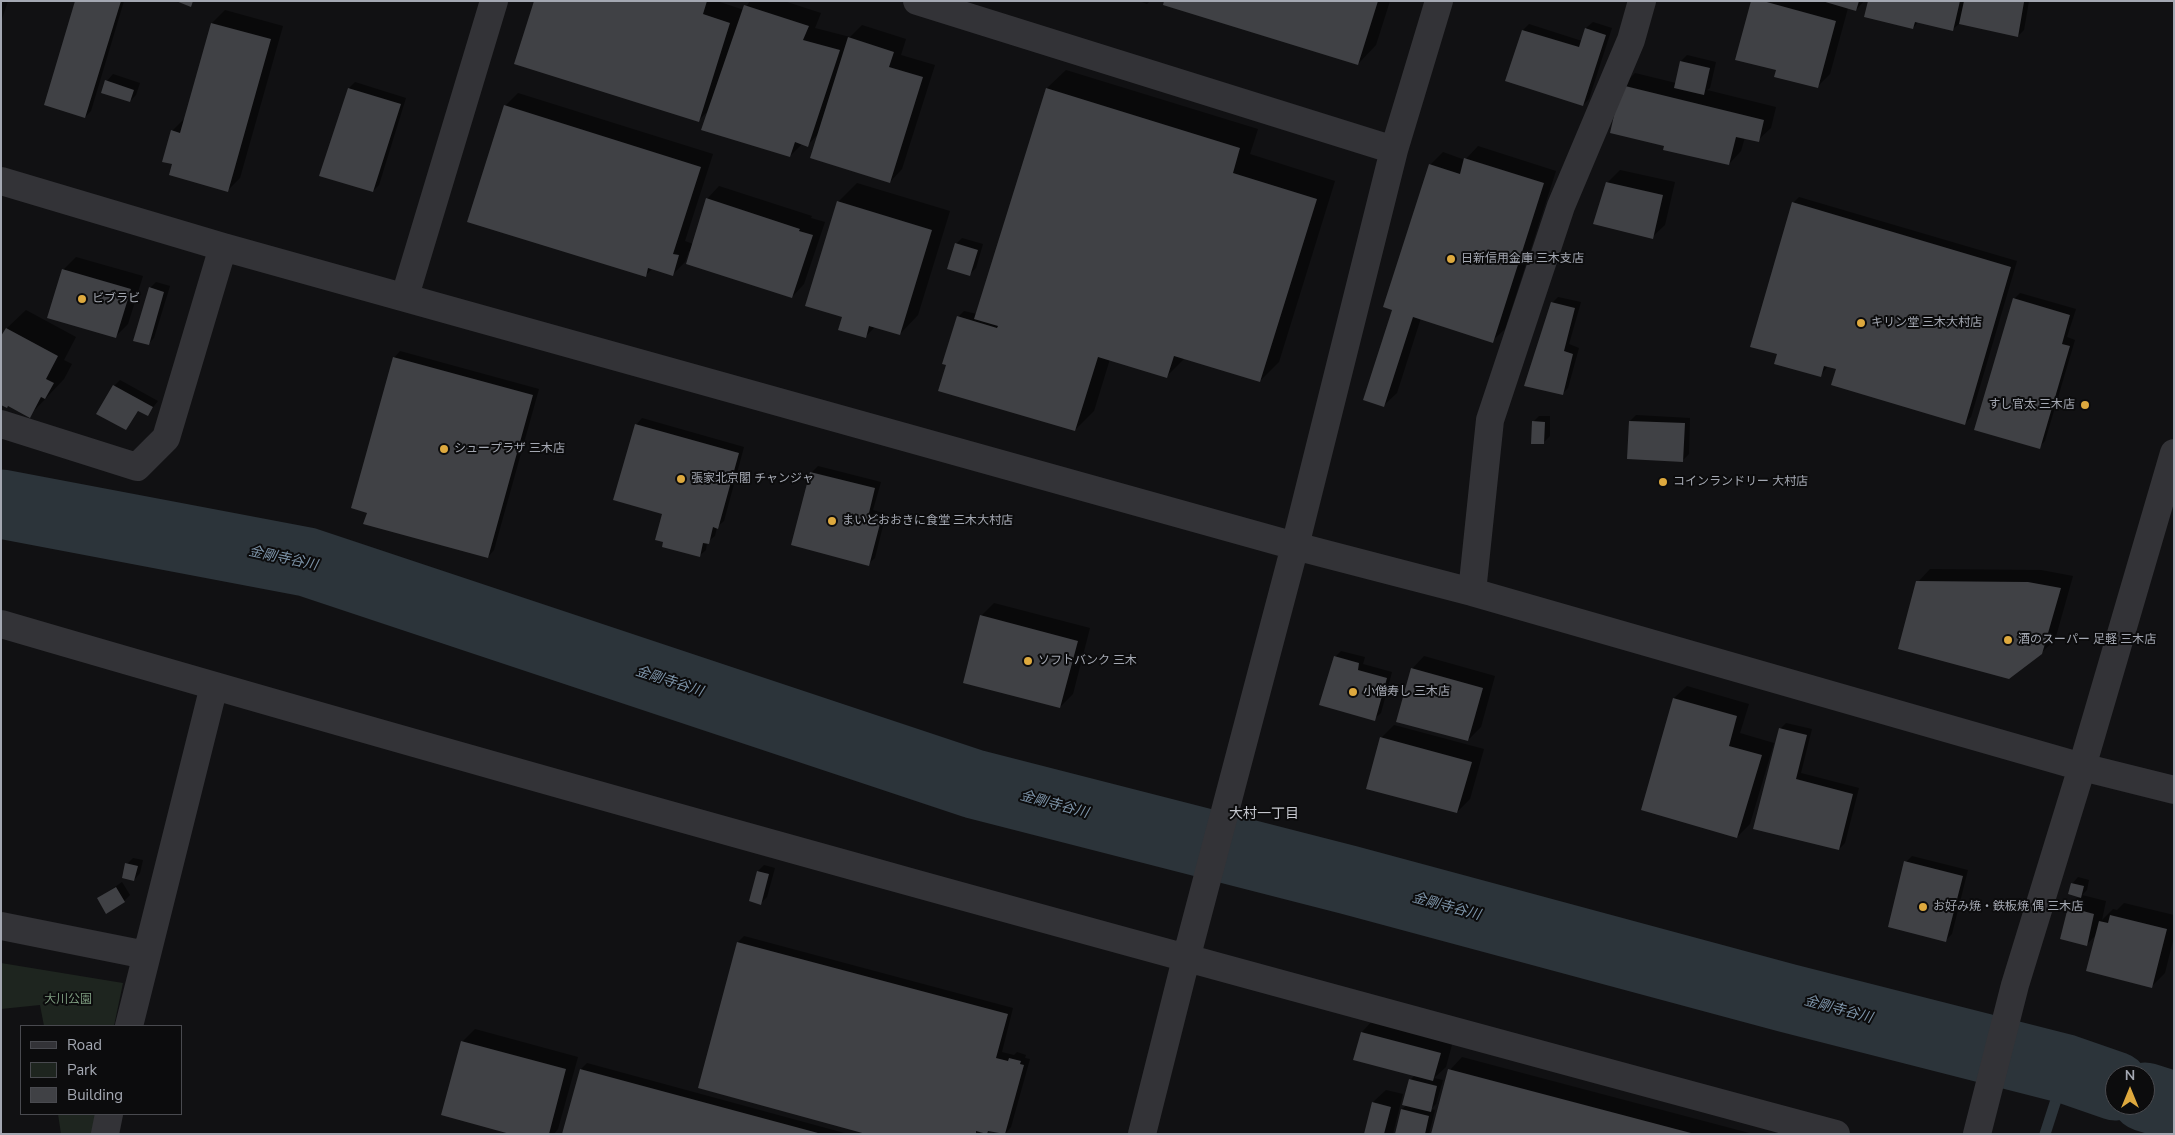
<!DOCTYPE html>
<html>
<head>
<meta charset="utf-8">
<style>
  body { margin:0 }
  #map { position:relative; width:2175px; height:1135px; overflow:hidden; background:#111113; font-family:"Nunito Sans",sans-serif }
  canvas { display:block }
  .frame { position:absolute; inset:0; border:2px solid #a4a8b2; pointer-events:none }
  .legend { position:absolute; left:20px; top:1025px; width:162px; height:90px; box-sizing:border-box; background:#0c0c0d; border:1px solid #494a4f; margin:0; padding:6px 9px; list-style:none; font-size:15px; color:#a4a8b2 }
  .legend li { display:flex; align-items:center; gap:10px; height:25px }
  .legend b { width:25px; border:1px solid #494a4f }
  .north { position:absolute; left:2105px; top:1065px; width:50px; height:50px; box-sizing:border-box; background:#0c0c0d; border:1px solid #494a4f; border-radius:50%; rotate:0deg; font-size:14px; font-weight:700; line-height:20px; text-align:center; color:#a4a8b2 }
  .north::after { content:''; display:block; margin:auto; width:18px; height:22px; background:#dea93e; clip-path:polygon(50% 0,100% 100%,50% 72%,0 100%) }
</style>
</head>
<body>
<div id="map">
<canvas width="2175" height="1135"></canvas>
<div class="frame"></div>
<ul class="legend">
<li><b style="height:6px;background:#333337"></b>Road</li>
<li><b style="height:14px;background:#1e251f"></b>Park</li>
<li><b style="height:14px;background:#404145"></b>Building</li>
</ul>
<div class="north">N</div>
</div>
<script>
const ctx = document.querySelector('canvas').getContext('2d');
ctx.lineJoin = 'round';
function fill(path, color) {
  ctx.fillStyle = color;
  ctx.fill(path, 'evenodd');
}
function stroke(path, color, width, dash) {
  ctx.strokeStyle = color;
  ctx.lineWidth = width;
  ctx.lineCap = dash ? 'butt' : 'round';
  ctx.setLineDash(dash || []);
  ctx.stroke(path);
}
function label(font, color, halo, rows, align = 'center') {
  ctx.font = font + ' "Nunito Sans","Noto Sans JP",sans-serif';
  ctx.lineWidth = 4;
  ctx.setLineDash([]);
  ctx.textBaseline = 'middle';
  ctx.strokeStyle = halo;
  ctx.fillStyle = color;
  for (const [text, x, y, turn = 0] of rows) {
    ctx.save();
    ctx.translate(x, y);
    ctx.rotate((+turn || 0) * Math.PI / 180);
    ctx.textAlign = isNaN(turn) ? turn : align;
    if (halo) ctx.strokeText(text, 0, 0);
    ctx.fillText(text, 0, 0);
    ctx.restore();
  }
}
fill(new Path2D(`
  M1 963 123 983 114 1026H44L40 1005 1 1009Z
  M58 1114H96L92 1134H61Z`), '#1e251f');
fill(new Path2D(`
  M1 1H8L1 22Z
  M77 1H124L91 111 85 117Z
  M535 1H717L744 10 750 1H784L821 13 815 28 850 37 862 25 906 39 901 55 935 65 902 169 890 182 819 133 807 146 802 144 790 156 709 110 698 121Z
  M1139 1H1150L1147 4Z
  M1165 1H1390L1376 45 1358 64Z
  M1752 1H1864L1856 10 1848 8 1830 74 1817 87 1778 70Z
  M1870 1H2029L2024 30 2018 36 1960 23 1953 29 1919 21 1913 28Z
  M225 10 283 26 240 178 227 191 173 163 172 131 185 118 212 23Z
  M1593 22 1612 28 1589 99 1583 105 1507 80 1523 30 1529 24 1582 41 1586 28Z
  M1687 55 1716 62 1710 88 1707 90 1776 107 1771 128 1758 140 1745 137 1741 151 1729 164 1666 145 1622 86 1635 73 1676 83 1681 61Z
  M1066 70 1258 129 1250 154 1335 181 1279 362 1260 381 1185 358 1166 377 1110 359 1094 411 1075 430 948 364 958 317 964 311 977 314 1047 88Z
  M113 74 140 83 136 95 130 101 107 81Z
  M355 82 406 98 379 185 373 191 349 88Z
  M518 93 713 154 685 241 693 244 707 199 719 186 812 216 811 218 825 222 804 284 792 297 689 251 685 262 673 274 653 268 645 276 505 106Z
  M1478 146 1556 171 1505 329 1492 341 1421 318 1397 393 1384 405 1393 310 1430 165 1443 152 1465 160Z
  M1620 170 1675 182 1665 225 1652 237 1607 183Z
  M857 183 950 211 918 315 900 334 875 327 865 337 844 316 838 202Z
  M1799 197 2017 261 1971 417 1965 423 1838 368 1828 366 1820 376 1779 354 1793 203Z
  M962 238 983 244 976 268 970 274 956 244Z
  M76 257 143 276 128 324 116 336 63 270Z
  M156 282 170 286 154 338 148 344 150 288Z
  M2020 293 2076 309 2067 337 2075 340 2045 441 2039 447 2014 299Z
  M1558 297 1581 302 1569 344 1579 348 1568 388 1562 394 1552 303Z
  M26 310 76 337 64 360 72 364 64 379 29 416 1 403V337L7 328Z
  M400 351 539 389 494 550 488 557 368 512 394 358Z
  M120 380 158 401 147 415 139 410 126 429 114 386Z
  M1636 415 1690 418 1689 454 1683 460 1630 421Z
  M1539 416H1550V436L1544 442 1533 422Z
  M642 418 744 447 724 521 717 527 715 536 707 542 706 550 699 556 636 425Z
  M818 466 881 482 873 510 886 514 875 558 868 564 812 472Z
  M1930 569 2041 570 2073 576 2055 640 2041 653 1918 582Z
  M994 603 1090 628 1073 694 1060 707 981 616Z
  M1341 651 1365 657 1363 664 1392 672 1381 713 1374 719 1335 657Z
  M1424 656 1495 676 1481 727 1468 740 1412 669Z
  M1687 686 1749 704 1740 733 1774 743 1750 824 1737 837 1674 698Z
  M1786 723 1812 729 1801 773 1859 788 1845 843 1839 849 1755 828 1780 729Z
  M1394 725 1484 749 1470 799 1457 812 1381 738Z
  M1912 856 1968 870 1952 934 1946 940 1906 862Z
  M133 858 143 860 140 873 134 880 127 864Z
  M764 865 775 868 767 897 761 903 758 871Z
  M2078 877 2089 880 2087 890 2082 895 2106 901 2102 920 2113 909 2117 910 2124 903 2174 915V937L2165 973 2152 986 2097 934 2086 945 2069 908 2080 896 2072 884Z
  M122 882 130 895 124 901 99 898Z
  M744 936 1013 1008 1002 1052 1014 1055 1017 1052 1026 1055 1025 1058 1030 1059 1011 1127 1005 1134 990 1130 987 1133 980 1131 979 1134H871L699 1088 738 942Z
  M1374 1019 1453 1041 1446 1067 1434 1078 1443 1080 1436 1104 1431 1109 1435 1110 1429 1134H1396L1402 1109 1407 1105 1410 1080 1415 1075 1362 1032Z
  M475 1029 578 1057 558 1129 554 1134H515L462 1042Z
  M1462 1057 1753 1134H1433L1450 1070Z
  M587 1063 848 1134H564L581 1069Z
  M1386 1090 1403 1094 1393 1134H1365L1373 1102Z`), '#0007');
stroke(new Path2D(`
  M2045 1134 2066 1069`), '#2c343a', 11);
stroke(new Path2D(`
  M1 504 307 562 974 784 1349 880 1787 998 2066 1069 2115 1086
  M2145 1097 2174 1106`), '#2c343a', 69);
fill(new Path2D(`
  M75 1H121L85 118 44 105Z
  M176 1H193L191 7Z
  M534 1H707L703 14 730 23 699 122 514 64Z
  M1164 1H1378L1358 65 1163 5Z
  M1751 1H1763L1836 21 1818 88 1774 77 1776 70 1735 60Z
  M1822 1H1859L1856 11Z
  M1868 1H1960L1953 31 1915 22 1913 29 1864 17Z
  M1964 1 2024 2 2018 37 1959 24Z
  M744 5 809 26 803 40 840 50 808 147 795 142 790 157 701 130Z
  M211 23 271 39 228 192 169 175 172 164 162 162 171 130 180 133Z
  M1585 28 1606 35 1583 106 1505 81 1522 30 1579 47Z
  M848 37 894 52 889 67 923 77 890 183 810 158Z
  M1680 61 1710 68 1704 95 1674 88Z
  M105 80 134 90 130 102 101 93Z
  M1621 85 1764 120 1759 142 1736 137 1729 165 1663 150 1664 146 1610 133Z
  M348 88 401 104 373 192 319 176Z
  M1046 88 1240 148 1233 173 1317 199 1260 382 1174 356 1167 378 1098 357 1075 431 938 391 946 365 942 364 957 316 997 328 998 326 974 319Z
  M504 105 701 167 673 254 679 255 673 276 648 268 646 277 467 222Z
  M1464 158 1544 183 1493 343 1413 317 1384 407 1363 400 1392 310 1383 307 1429 164 1460 174Z
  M1606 182 1663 195 1653 239 1593 224Z
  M706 198 800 229 799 231 813 235 792 298 686 264Z
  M837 201 932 230 900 335 869 326 866 338 838 330 842 317 805 306Z
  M1792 202 2011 267 1965 425 1831 385 1836 369 1824 366 1821 377 1774 364 1777 354 1750 347Z
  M955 243 978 250 970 276 947 269Z
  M62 269 131 289 116 338 47 318Z
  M149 287 164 292 149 345 133 341Z
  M2013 298 2070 315 2062 344 2070 346 2040 449 1974 430Z
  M1551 302 1575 308 1564 351 1573 354 1563 395 1524 386Z
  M6 328 58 356 46 379 54 383 45 399 41 397 30 418 8 406 7 408 1 405V336Z
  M393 357 533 395 488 558 363 524 367 513 351 508Z
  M113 385 153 407 148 416 138 411 126 430 96 414Z
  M1532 421 1545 422 1544 444H1531Z
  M1629 421 1685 423 1683 462 1627 459Z
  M635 424 739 453 718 529 713 527 709 544 703 543 700 557 662 547 663 542 655 540 662 514 613 500Z
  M810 472 875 488 868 517 881 520 869 566 791 545Z
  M1916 581 2028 582 2061 588 2042 654 2009 679 1898 649Z
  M980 615 1078 641 1060 708 963 683Z
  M1334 656 1359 663 1358 670 1387 678 1375 721 1319 705Z
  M1411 668 1483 688 1468 741 1396 722Z
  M1673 698 1737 716 1729 746 1762 755 1737 838 1641 810Z
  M1779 728 1807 735 1796 779 1853 794 1839 850 1753 829Z
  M1380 737 1472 762 1457 813 1366 789Z
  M1904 861 1963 876 1946 942 1888 927Z
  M125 863 138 866 134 881 122 878Z
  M757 871 769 874 761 905 749 901Z
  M2071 883 2084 886 2081 898 2068 894Z
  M116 887 125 902 106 914 97 898Z
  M2068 907 2094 914 2087 946 2060 939Z
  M2110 915 2167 929 2152 988 2086 971 2099 921 2108 923Z
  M737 942 1008 1014 996 1058 1008 1061 1009 1058 1021 1061 1020 1064 1024 1065 1005 1134 988 1131 987 1134 976 1131V1134H866L698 1088Z
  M1361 1032 1441 1053 1433 1081 1353 1060Z
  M461 1041 566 1069 549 1134H510L441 1115Z
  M580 1069 818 1133V1134H562Z
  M1448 1069 1691 1133 1690 1134H1431Z
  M1409 1079 1437 1086 1431 1112 1402 1105Z
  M1372 1102 1391 1107 1384 1134H1364Z
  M1401 1109 1429 1116 1425 1134H1395Z`), '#404145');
stroke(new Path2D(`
  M917 1 1394 150
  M1 181 223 247 1295 546 1472 592 2082 767 2174 790
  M405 296 494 1
  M1 424 137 467 166 438 223 247
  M1472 592 1490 420 1561 206 1631 40 1642 1
  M1 624C610 802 1223 969 1836 1134
  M1 926 146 955
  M129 1026 214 686
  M105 1134 109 1114
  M1142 1134 1186 959 1295 546 1394 150 1439 1
  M1977 1134 2015 985 2082 767 2174 453`), '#333337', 28);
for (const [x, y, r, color] of [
  [1451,259,5,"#dea93e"],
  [82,299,5,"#dea93e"],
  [1861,323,5,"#dea93e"],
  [2085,405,5,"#dea93e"],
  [444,449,5,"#dea93e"],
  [681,479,5,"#dea93e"],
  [1663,482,5,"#dea93e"],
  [832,521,5,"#dea93e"],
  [2008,640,5,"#dea93e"],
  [1028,661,5,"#dea93e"],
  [1353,692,5,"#dea93e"],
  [1923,907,5,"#dea93e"]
]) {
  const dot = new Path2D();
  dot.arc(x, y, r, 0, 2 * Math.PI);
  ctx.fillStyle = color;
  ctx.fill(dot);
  stroke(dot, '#0c0c0d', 2);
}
label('12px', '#a4a8b2', '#0c0c0d', [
  ["日新信用金庫 三木支店",1461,259],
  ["ビブラビ",92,299],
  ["キリン堂 三木大村店",1871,323],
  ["すし官太 三木店",2075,405,"right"],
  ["シュープラザ 三木店",454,449],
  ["張家北京閣 チャンジャ",691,479],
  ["コインランドリー 大村店",1673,482],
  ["まいどおおきに食堂 三木大村店",842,521],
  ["酒のスーパー 足軽 三木店",2018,640],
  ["ソフトバンク 三木",1038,661],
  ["小僧寿し 三木店",1363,692],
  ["お好み焼・鉄板焼 偶 三木店",1933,907]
], 'left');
label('12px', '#7d9b7f', '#0c0c0d', [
  ["大川公園",68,1000]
]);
label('italic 14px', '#7e95aa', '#0c0c0d', [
  ["金剛寺谷川",283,559,12],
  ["金剛寺谷川",669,682,18],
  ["金剛寺谷川",1054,805,15],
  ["金剛寺谷川",1446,907,15],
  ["金剛寺谷川",1838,1010,15]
]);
label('14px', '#c5c7ce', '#0c0c0d', [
  ["大村一丁目",1264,815]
]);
</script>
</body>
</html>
